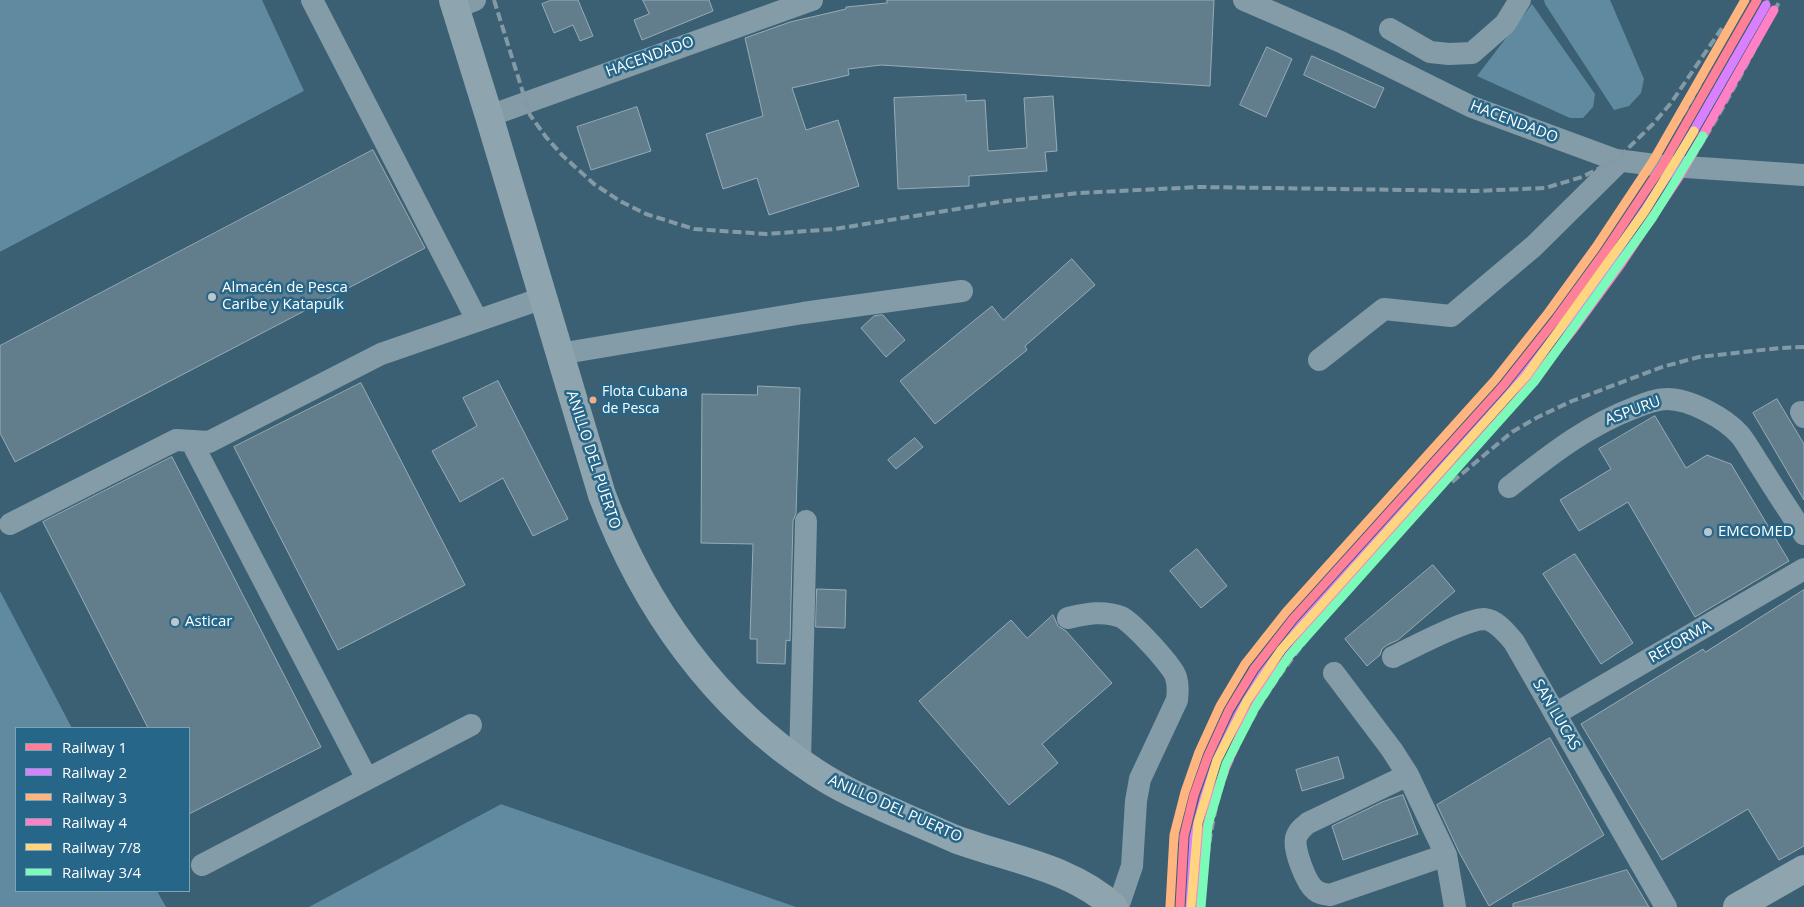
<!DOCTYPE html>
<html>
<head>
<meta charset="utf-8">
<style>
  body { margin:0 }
  #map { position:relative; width:1804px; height:907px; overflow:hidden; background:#3c6073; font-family:"Open Sans",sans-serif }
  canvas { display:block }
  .legend { position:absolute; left:15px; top:727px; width:175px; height:165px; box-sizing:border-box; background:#266689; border:1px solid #7da3b8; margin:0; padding:6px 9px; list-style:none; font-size:15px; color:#fff }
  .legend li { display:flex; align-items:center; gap:10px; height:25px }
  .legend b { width:25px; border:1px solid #7da3b8 }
</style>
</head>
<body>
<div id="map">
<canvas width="1804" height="907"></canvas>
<ul class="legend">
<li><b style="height:6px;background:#ff8098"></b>Railway 1</li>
<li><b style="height:6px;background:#d880ff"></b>Railway 2</li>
<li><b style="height:6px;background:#ffb580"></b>Railway 3</li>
<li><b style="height:6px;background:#ff80c5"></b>Railway 4</li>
<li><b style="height:6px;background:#ffd580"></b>Railway 7/8</li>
<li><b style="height:6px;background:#7afbb9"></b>Railway 3/4</li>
</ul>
</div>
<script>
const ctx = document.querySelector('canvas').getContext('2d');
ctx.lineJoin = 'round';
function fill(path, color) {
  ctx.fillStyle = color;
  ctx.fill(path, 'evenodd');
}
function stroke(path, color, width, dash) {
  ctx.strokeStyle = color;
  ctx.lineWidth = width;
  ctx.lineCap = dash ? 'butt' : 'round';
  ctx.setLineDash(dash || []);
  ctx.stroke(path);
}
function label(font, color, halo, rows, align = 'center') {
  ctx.font = font + ' "Open Sans",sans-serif';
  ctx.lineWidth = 5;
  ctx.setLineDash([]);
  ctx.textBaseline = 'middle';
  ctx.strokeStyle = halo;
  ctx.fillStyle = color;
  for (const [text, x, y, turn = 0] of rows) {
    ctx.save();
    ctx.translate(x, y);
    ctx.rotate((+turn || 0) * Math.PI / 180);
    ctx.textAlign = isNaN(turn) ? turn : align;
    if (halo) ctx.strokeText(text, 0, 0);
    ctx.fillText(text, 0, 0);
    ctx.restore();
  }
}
fill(new Path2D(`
  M0 0H262L304 91 0 252Z
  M1544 0H1610L1644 79 1641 93 1629 106 1614 110 1545 4Z
  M1532 4 1595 94 1593 107 1583 118H1570L1477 76Z
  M0 591 72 728H16V891H157L166 907H0Z
  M501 804 796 907H309Z`), '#5f8aa0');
fill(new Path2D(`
  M304 91 305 93 0 254V252Z
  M0 589 2 590 74 728H72Z
  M501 801 797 905 799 907 501 804 306 907 308 905Z`), '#3c6073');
const building = new Path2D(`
  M552 0H578L593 36 580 41 573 25 554 33 542 4Z
  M643 0H709L713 11 642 40 634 20 649 14Z
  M887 0H1214L1210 86 881 65 848 69 849 75 792 88 806 130 838 120 859 186 769 215 757 178 723 189 706 134 763 116 745 38 790 22 846 9V7L887 3Z
  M1267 47 1292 59 1266 117 1240 105Z
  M1312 56 1384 88 1375 108 1304 75Z
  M966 95V101L985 100 988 151 1027 148 1024 98 1053 96 1057 151 1045 152 1047 171 969 176V186L898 189 894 98Z
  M637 107 651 151 591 170 577 127Z
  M373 150 425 248 15 462 0 433V346Z
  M1072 259 1095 285 1025 346 1027 350 935 424 900 381 992 306 1003 320Z
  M883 315 905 340 886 357 861 328 874 316Z
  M498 381 568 519 533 536 503 478 460 502 432 451 477 426 463 398Z
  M361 383 465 585 338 650 234 447Z
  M758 386 800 388 796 513 793 521 790 641 786 640 785 664 757 663V639H750L753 544 701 543 702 394 757 395Z
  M1777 399 1804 444V500L1753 413Z
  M1655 416 1686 468 1707 455 1731 464 1789 561 1695 617 1628 502 1579 531 1560 500 1611 469 1599 449Z
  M915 438 923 447 896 469 888 460Z
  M172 457 321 747 189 814V728H148L43 522Z
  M1197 549 1227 586 1201 608 1170 571Z
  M1575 554 1633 643 1601 664 1543 574Z
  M1433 565 1455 591 1398 640 1387 645 1382 649 1380 655 1367 666 1345 639Z
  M817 589 846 590 845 628 816 627Z
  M1804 590V846L1779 860 1748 809 1662 860 1581 724 1703 649 1705 652Z
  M1053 615 1058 626 1066 631 1112 683 1042 744 1058 763 1009 805 919 701 1011 620 1027 638Z
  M1550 738 1604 835 1489 906 1459 852 1437 805Z
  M1338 757 1344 778 1302 791 1296 770Z
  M1403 795 1418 834 1343 860 1332 826 1382 802Z
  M1627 870 1649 907H1513V904Z`);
fill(building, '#627e8c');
stroke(building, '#97abb6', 1);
stroke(new Path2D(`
  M312 0 477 320
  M1244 0 1341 42 1472 107 1616 160 1671 167H1686L1804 175
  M455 8 475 0
  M1390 29 1430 52 1449 54 1472 53 1505 24 1520 0
  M489 116 812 0
  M559 354 803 313 962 291
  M1319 360 1384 309 1451 316 1534 246 1620 161
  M1801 412 1804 417
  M191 441 367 779
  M1509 487C1549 456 1586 426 1634 408 1644 404 1655 399 1667 399 1690 399 1725 418 1740 435 1748 445 1754 457 1761 467 1775 490 1790 512 1804 534
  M10 524 176 440 209 442 381 354 543 298
  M1068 618C1086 614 1103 610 1121 617 1131 621 1173 666 1176 677 1178 684 1178 692 1177 700L1140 779 1136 801 1132 866 1118 907
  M1393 657C1412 648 1466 619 1484 619 1497 620 1507 634 1514 642L1666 907
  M1334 673 1392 750 1408 775 1446 855 1455 907
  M1555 714 1804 569
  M800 761 806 521
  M1408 775 1308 823C1303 827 1298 831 1296 838 1293 849 1306 883 1315 890 1320 894 1323 894 1330 895L1446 855
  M202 865 471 725`), '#839ca7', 22);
stroke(new Path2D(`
  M453 0 489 116 602 495C644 607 715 707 815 772 842 790 871 802 900 815 918 823 937 831 955 839 1009 859 1071 867 1114 907
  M1737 907 1804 869`), '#8ea4af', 28);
stroke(new Path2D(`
  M494 0 530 115 546 137 562 155 594 184 620 201 646 214 694 229 766 234 835 229 1006 201 1079 193 1199 187 1475 191 1545 188 1582 177 1616 160 1653 124 1671 103 1722 28
  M1694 131 1751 34 1768 0
  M1452 482 1512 432 1538 417 1572 401 1662 367 1699 357 1780 348 1804 347
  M1171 907 1170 893 1181 802 1204 738 1227 692 1264 636 1316 576 1466 412 1528 338 1595 252 1687 108 1746 0
  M1202 907C1207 859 1211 808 1231 762 1264 684 1318 625 1373 563 1427 502 1481 443 1533 381 1554 356 1573 329 1592 302 1607 282 1623 262 1638 241 1692 165 1739 83 1780 0`), '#839aa6', 4, [9, 4]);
stroke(new Path2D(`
  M1180 907 1184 836 1194 795 1208 756 1229 710 1254 669 1293 619 1503 386 1556 319 1604 253 1662 166 1757 0`), '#ff8098', 9);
stroke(new Path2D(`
  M1190 907 1194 837 1204 798 1217 760 1238 715 1262 675 1301 625 1510 393 1564 325 1612 259 1670 172 1766 5`), '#d880ff', 9);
stroke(new Path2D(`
  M1170 906 1174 835 1185 792 1199 752 1220 706 1245 664 1286 612 1495 380 1548 313 1596 247 1653 161 1745 0`), '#ffb580', 9);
stroke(new Path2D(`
  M1200 907 1204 839 1213 801 1227 764 1247 719 1270 680 1308 632 1518 399 1572 331 1621 264 1679 177 1774 10`), '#ff80c5', 9);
stroke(new Path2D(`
  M1191 907 1198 823 1217 760 1247 701 1281 650 1526 376 1645 211 1694 131`), '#ffd580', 9);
stroke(new Path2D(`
  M1201 907 1208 825 1226 764 1256 706 1289 656 1534 382 1653 217 1703 136`), '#7afbb9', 9);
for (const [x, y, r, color] of [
  [212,297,5,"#bbc7ce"],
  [593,400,4.5,"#ffa980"],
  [1708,532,5,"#bbc7ce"],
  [175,622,5,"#bbc7ce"]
]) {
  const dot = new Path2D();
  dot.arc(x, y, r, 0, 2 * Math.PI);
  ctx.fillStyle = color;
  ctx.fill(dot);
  stroke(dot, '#266689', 2);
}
label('14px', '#fff', '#266689', [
  ["Flota Cubana",602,392],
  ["de Pesca",602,409]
], 'left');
label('15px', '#fff', '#266689', [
  ["HACENDADO",650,57,-20],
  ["HACENDADO",1514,122,21],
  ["ASPURU",1633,411,-20],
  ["ANILLO DEL PUERTO",593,460,72],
  ["REFORMA",1680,642,-30],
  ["SAN LUCAS",1556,715,60],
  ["ANILLO DEL PUERTO",895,809,24]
]);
label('15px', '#fff', '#266689', [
  ["Almacén de Pesca",222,288],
  ["Caribe y Katapulk",222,305],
  ["EMCOMED",1718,532],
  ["Asticar",185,622]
], 'left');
</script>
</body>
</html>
